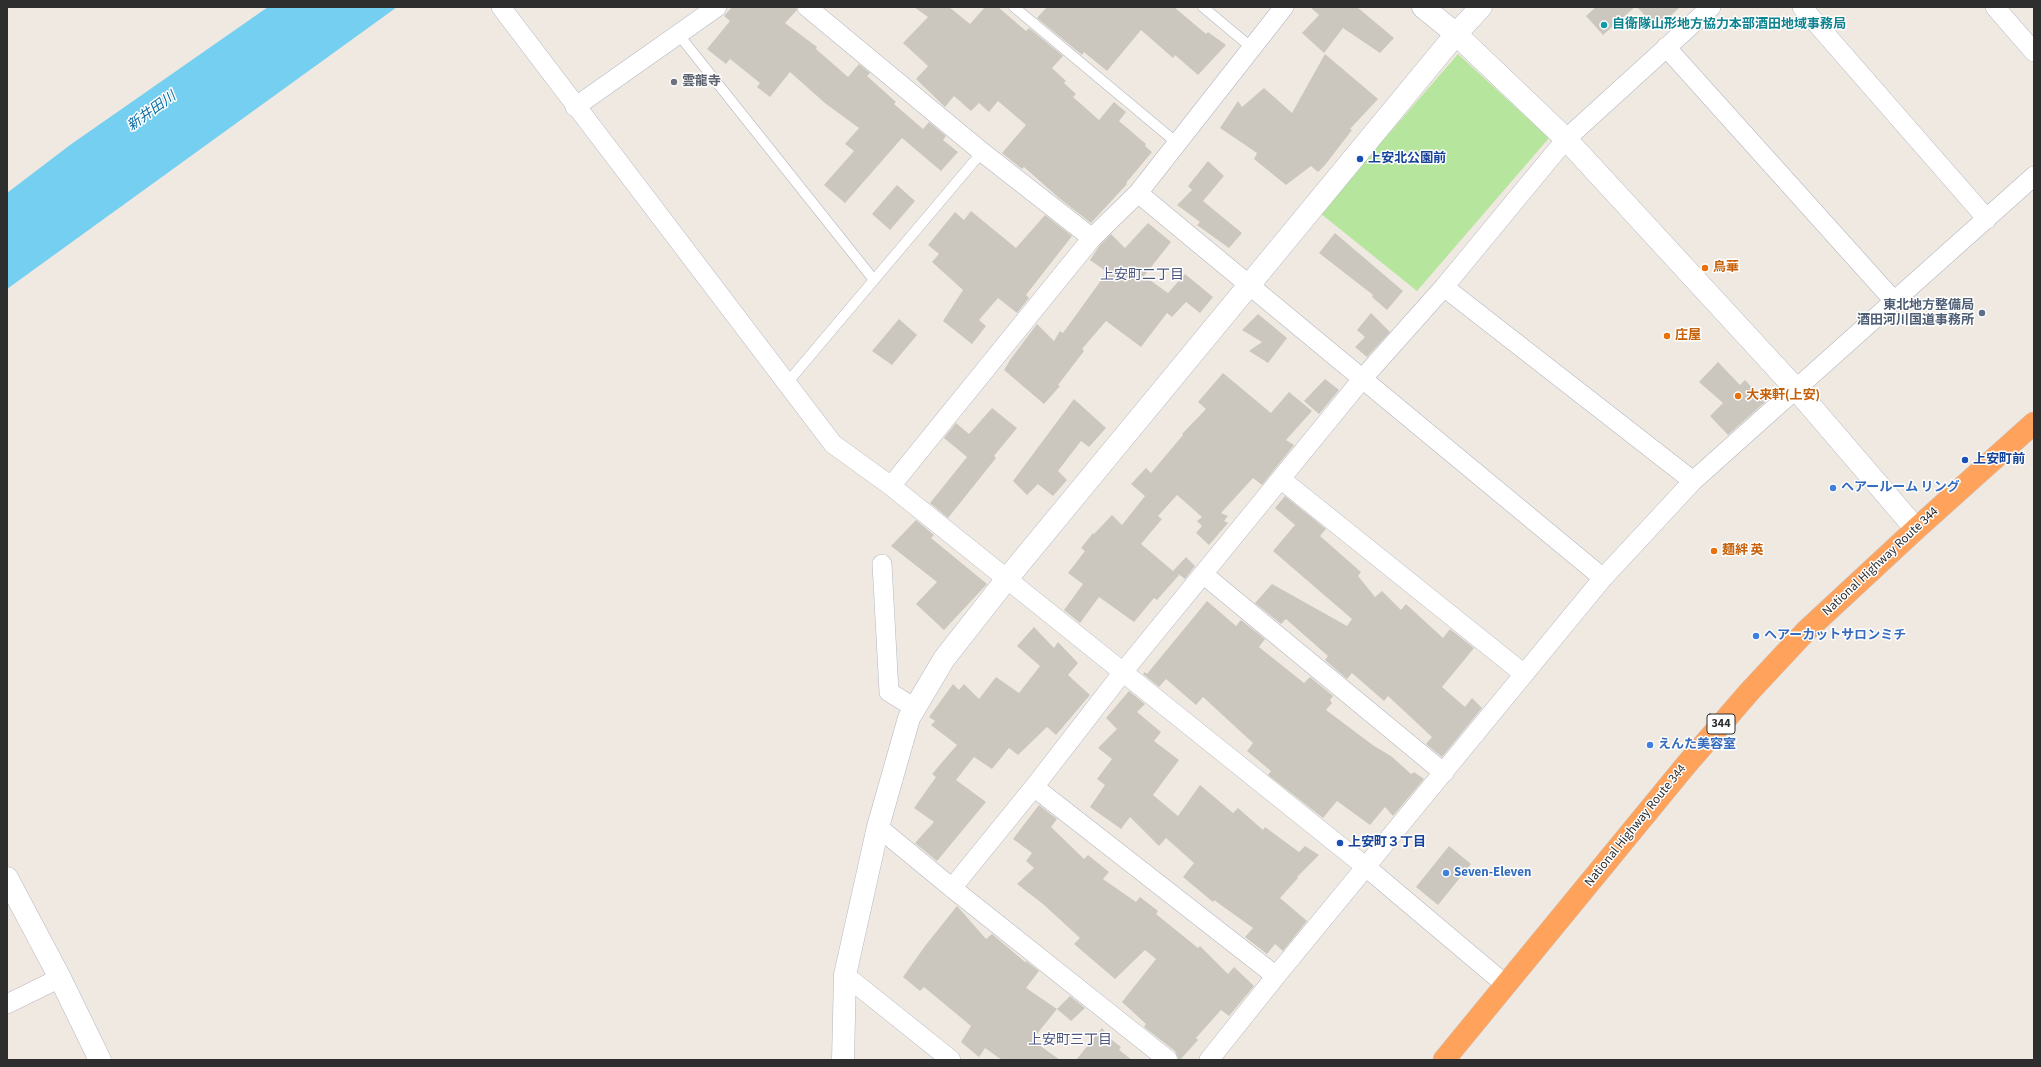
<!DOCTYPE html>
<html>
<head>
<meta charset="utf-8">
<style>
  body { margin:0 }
  #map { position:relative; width:2041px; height:1067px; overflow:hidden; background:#efe9e1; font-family:"Source Sans 3",sans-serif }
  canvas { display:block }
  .frame { position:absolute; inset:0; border:8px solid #2e2e2e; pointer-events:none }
</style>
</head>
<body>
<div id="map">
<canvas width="2041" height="1067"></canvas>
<div class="frame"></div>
</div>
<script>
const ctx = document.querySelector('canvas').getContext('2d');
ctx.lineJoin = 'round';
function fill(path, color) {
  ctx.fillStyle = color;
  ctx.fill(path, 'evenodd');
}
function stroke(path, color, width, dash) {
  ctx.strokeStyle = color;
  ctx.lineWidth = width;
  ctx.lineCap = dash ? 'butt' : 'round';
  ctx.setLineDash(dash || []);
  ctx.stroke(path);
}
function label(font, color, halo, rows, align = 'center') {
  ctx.font = font + ' "Source Sans 3","Noto Sans JP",sans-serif';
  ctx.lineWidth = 3;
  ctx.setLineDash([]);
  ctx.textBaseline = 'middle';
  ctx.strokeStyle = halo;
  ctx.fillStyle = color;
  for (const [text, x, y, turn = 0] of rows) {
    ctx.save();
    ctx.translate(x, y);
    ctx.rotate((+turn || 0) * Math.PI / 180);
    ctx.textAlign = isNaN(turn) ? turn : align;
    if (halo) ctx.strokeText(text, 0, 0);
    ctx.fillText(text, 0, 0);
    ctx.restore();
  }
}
fill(new Path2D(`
  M1458 54 1549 138 1417 291 1320 213Z`), '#b6e59e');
fill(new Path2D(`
  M268 7H397L7 289V193L70 145Z`), '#75cff0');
fill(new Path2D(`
  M732 7H796L797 10 785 23 817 47 816 49 848 77 859 64 870 73 867 76 896 102 894 104 923 129 929 122 946 136 943 140 958 152 941 171 902 138 845 203 824 185 854 151 845 144 859 128 826 104 790 72 770 97 757 87 760 83 730 59 726 64 707 49 730 21 724 16Z
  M914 7H949L970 24 985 7H998L1026 31 1029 28 1063 56 1052 68 1066 81 1064 83 1076 94 1073 97 1099 120 1114 102 1126 112 1119 121 1146 144 1145 146 1152 152 1126 183 1127 184 1091 223 1059 198 1024 167 1022 169 1002 153 1026 125 998 101 989 112 979 103 971 111 954 96 945 107 916 79 928 66 903 43 928 17Z
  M1047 7H1174L1206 34 1208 32 1226 45 1198 75 1175 55 1173 58 1141 30 1107 71 1084 52 1082 55 1037 18Z
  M1310 7H1357L1394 38 1380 53 1343 28 1324 53 1302 33 1319 15Z
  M1596 7H1635L1603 35 1586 16Z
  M1637 7H1680L1657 29Z
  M1325 54 1378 99 1350 129 1352 130 1325 165 1318 172 1311 166 1286 185 1254 159 1257 153 1220 128 1238 101 1242 107 1264 88 1292 113Z
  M1208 161 1224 176 1203 201 1242 233 1229 248 1197 225 1200 222 1177 205 1192 190 1188 186Z
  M897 185 915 201 890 230 872 214Z
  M971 211 1016 248 1045 215 1072 236 1026 295 1029 298 1017 313 998 298 979 320 986 326 972 344 943 321 963 290 932 262 939 254 928 245 955 212 964 220Z
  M1148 223 1171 242 1144 276 1168 293 1185 274 1213 297 1200 313 1186 302 1172 317 1167 313 1141 347 1106 321 1082 349 1084 351 1058 385 1060 386 1044 404 1004 370 1010 360 1037 324 1054 341 1060 331 1063 333 1107 272 1090 260 1100 245 1111 234 1125 248Z
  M1335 233 1403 291 1387 310 1372 297 1373 295 1319 253Z
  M1371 313 1390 332 1367 357 1355 347 1365 337 1357 330Z
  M1258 314 1287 338 1268 363 1249 351 1262 342 1242 330Z
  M899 319 917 335 892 365 872 351Z
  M1718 362 1740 385 1745 380 1765 402 1728 435 1710 416 1723 403 1699 382Z
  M1223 373 1271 413 1289 392 1312 411 1286 440 1294 445 1262 485 1253 478 1221 513 1228 516 1224 521 1228 523 1209 545 1196 533 1202 526 1197 521 1202 517 1177 495 1158 516 1162 519 1141 544 1173 571 1186 557 1195 566 1185 579 1177 573 1179 575 1157 600 1154 598 1134 622 1099 597 1080 623 1064 610 1083 584 1068 573 1085 551 1081 548 1093 533 1094 534 1112 515 1122 525 1145 496 1131 484 1146 468 1151 473 1183 435 1182 434 1206 409 1198 402Z
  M1325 379 1339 390 1319 414 1304 401Z
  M1074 399 1106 428 1089 447 1081 441 1058 471 1067 480 1053 496 1038 484 1027 495 1013 481Z
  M992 408 1017 428 994 456 996 458 948 518 930 503 967 457 944 438 956 423 969 434Z
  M1285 496 1326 529 1320 536 1361 572 1358 576 1375 597 1382 591 1401 610 1406 604 1443 638 1450 629 1474 648 1442 687 1465 707 1472 698 1482 708 1442 757 1426 744 1432 737 1388 696 1384 701 1352 673 1347 679 1325 660 1328 656 1286 619 1281 624 1255 603 1272 584 1347 626 1352 619 1273 551 1295 525 1275 508Z
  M916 520 934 535 931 538 987 584 944 630 916 604 937 582 891 546Z
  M1207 601 1236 626 1241 620 1265 639 1259 647 1304 683 1310 677 1333 696 1330 700 1332 703 1326 710 1374 746 1391 756 1411 774 1414 772 1424 779 1393 816 1385 807 1370 825 1337 801 1323 818 1268 775 1271 771 1247 751 1253 743 1203 697 1196 705 1166 679 1159 687 1143 674 1145 672 1147 674Z
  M1034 627 1054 648 1058 642 1078 663 1068 675 1090 695 1056 735 1047 727 1018 755 1009 748 992 769 974 757 956 780 986 802 937 861 915 843 934 822 914 808 936 777 932 774 957 745 931 725 935 721 929 717 953 684 959 690 964 684 979 699 996 677 1019 693 1040 666 1017 646Z
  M1129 691 1145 704 1137 712 1161 732 1154 741 1179 760 1153 795 1178 816 1200 785 1233 813 1238 808 1263 830 1265 827 1299 852 1305 846 1319 855 1297 877 1298 878 1280 898 1307 921 1283 951 1275 944 1267 954 1245 937 1253 928 1214 900 1213 902 1183 877 1194 863 1166 838 1159 846 1130 817 1121 829 1090 807 1105 785 1097 779 1112 759 1098 748 1117 729 1106 718Z
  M1039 805 1057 819 1051 827 1084 859 1088 855 1109 872 1103 879 1136 902 1140 897 1158 911 1156 914 1198 948 1200 946 1228 974 1234 967 1254 986 1229 1016 1221 1010 1196 1038 1198 1040 1180 1060H1179L1175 1051 1144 1027 1146 1024 1122 1002 1156 959 1145 950 1115 979 1074 944 1080 938 1043 904 1017 884 1034 868 1026 861 1032 853 1013 839Z
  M1449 846 1471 864 1438 905 1416 887Z
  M957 906 986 939 992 934 1025 962 1026 961 1039 971 1026 988 1057 1009 1032 1040 1060 1060H1002L985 1048 979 1057 961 1042 971 1026 924 987 920 991 903 977 925 946Z
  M1070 996 1085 1008 1071 1021 1057 1009Z
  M1102 1028 1112 1040 1121 1047 1119 1050 1132 1060H1076Z`), '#cbc7bf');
const lane = new Path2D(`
  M1014 7 1177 143
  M1203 7 1252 48
  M679 35 874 280
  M787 383 982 152`);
const street = new Path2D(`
  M501 7 833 444 891 486 1366 867 1506 985
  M807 7 982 152 1092 238
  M1802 7 1987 219
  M1995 7 2034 52
  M1666 47 1895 302
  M575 107 717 7
  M1138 193 1603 578
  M1444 287 1693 481
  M1282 480 1524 674
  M891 486 1092 238 1138 193 1284 7
  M882 564 889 692 915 708
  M1203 574 1444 773
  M1034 787 1276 976
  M878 827 952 888 1168 1060
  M952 888 1034 787 1123 672 1363 378 1444 287 1566 139 1711 7
  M845 975 951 1060
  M7 1004 60 978
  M1209 1060 1276 976 1603 578 1693 481 2034 176`);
const secondary = new Path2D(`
  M1423 7 1456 34 1566 139 1796 389 1916 529
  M7 878 60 978 100 1060
  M843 1060 845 975 878 827 909 718 944 659 1006 580 1456 34 1481 7`);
const highway = new Path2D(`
  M1444 1060 1686 765 1750 691 1806 631 1916 529 2034 423`);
stroke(lane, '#b4b7c1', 11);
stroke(street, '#b4b7c1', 20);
stroke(secondary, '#b4b7c1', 23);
stroke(highway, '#c9c9c9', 23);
stroke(lane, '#fff', 10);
stroke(street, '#fff', 19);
stroke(secondary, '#fff', 22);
stroke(highway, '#ffa35c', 22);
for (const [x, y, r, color] of [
  [1604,25,4,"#0f9aa8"],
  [674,82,4,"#6b7280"],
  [1360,159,4,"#1a4fb4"],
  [1705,268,4,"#e8710a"],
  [1982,313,4,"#5c6f8a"],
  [1667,336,4,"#e8710a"],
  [1738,396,4,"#e8710a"],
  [1965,460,4,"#1a4fb4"],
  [1833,488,4,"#3f7fe0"],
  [1714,551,4,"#e8710a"],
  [1756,636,4,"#3f7fe0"],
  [1650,745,4,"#3f7fe0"],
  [1340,843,4,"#1a4fb4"],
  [1446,873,4,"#3f7fe0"]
]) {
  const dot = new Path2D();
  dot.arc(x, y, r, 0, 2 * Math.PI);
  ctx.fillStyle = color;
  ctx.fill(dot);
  stroke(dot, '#fff', 1.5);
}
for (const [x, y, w] of [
  [1721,724,28]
]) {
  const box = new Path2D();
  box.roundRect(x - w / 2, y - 10, w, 20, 3);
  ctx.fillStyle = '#fff';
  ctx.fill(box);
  stroke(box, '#2e2e2e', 1);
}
label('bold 12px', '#2e2e2e', null, [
  ["344",1721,724]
]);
label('bold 13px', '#0d838f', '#fff', [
  ["自衛隊山形地方協力本部酒田地域事務局",1612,25]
], 'left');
label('bold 13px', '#5b616d', '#fff', [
  ["雲龍寺",682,82]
], 'left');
label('bold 13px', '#164399', '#fff', [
  ["上安北公園前",1368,159],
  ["上安町前",1973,460],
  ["上安町３丁目",1348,843]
], 'left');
label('bold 13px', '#c56008', '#fff', [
  ["鳥華",1713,268],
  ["庄屋",1675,336],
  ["大来軒(上安)",1746,396],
  ["麺絆 英",1722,551]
], 'left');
label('bold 13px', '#4e5e75', '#fff', [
  ["東北地方整備局",1974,306],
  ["酒田河川国道事務所",1974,321]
], 'right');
label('bold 13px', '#366cbe', '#fff', [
  ["ヘアールーム リング",1841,488],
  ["ヘアーカットサロンミチ",1764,636],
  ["えんた美容室",1658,745],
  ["Seven-Eleven",1454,873]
], 'left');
label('13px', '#2e2e2e', '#fff', [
  ["National Highway Route 344",1881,562,-43],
  ["National Highway Route 344",1636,826,-51]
]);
label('italic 14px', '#0d6fa3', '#fff', [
  ["新井田川",152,112,-36]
]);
label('14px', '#4d5680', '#fff', [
  ["上安町二丁目",1142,276],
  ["上安町三丁目",1070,1041]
]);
</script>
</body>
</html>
